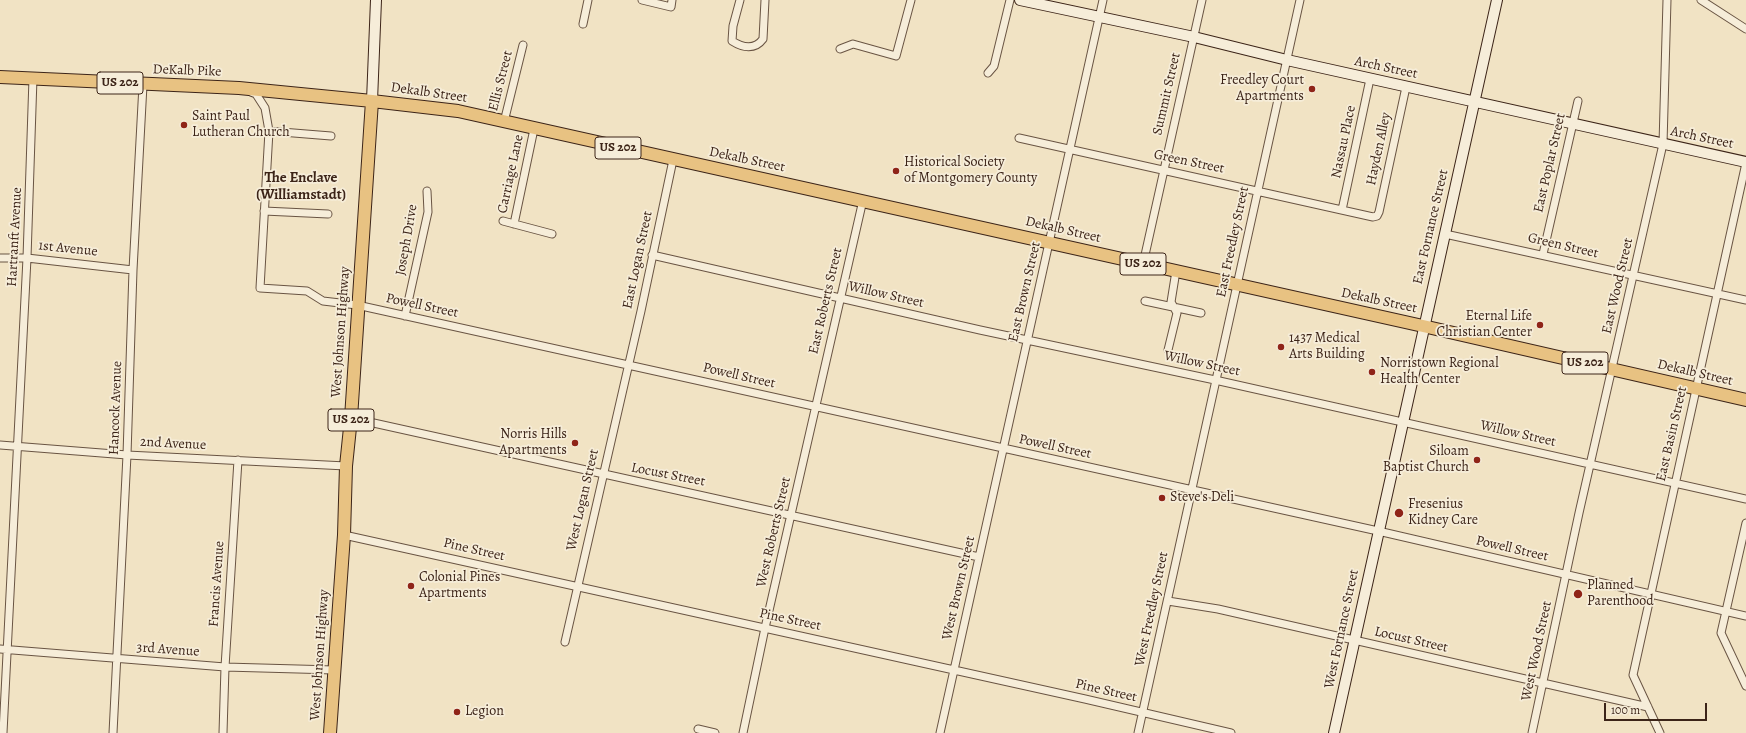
<!DOCTYPE html>
<html>
<head>
<meta charset="utf-8">
<style>
  body { margin:0 }
  #map { position:relative; width:1746px; height:733px; overflow:hidden; background:#f1e3c4; font-family:Alegreya,serif }
  canvas { display:block }
  .scale { position:absolute; left:1604px; top:703px; width:103px; height:18px; box-sizing:border-box; border:2px solid #3c2418; border-top:0; padding-left:5px; font-size:12px; line-height:14px; white-space:nowrap; color:#3c2418; -webkit-text-stroke:3px #f6edd9; paint-order:stroke }
</style>
</head>
<body>
<div id="map">
<canvas width="1746" height="733"></canvas>
<div class="scale">100 m</div>
</div>
<script>
const ctx = document.querySelector('canvas').getContext('2d');
ctx.lineJoin = 'round';
function stroke(path, color, width, dash) {
  ctx.strokeStyle = color;
  ctx.lineWidth = width;
  ctx.lineCap = dash ? 'butt' : 'round';
  ctx.setLineDash(dash || []);
  ctx.stroke(path);
}
function label(font, color, halo, rows, align = 'center') {
  ctx.font = font + ' Alegreya,serif';
  ctx.lineWidth = 3.5;
  ctx.setLineDash([]);
  ctx.textBaseline = 'middle';
  ctx.strokeStyle = halo;
  ctx.fillStyle = color;
  for (const [text, x, y, turn = 0] of rows) {
    ctx.save();
    ctx.translate(x, y);
    ctx.rotate((+turn || 0) * Math.PI / 180);
    ctx.textAlign = isNaN(turn) ? turn : align;
    if (halo) ctx.strokeText(text, 0, 0);
    ctx.fillText(text, 0, 0);
    ctx.restore();
  }
}
const street = new Path2D(`
  M642 0 671 7 672 0
  M740 0 733 26 732 41C743 48 755 50 763 39L765 0
  M1701 0 1746 29
  M583 24 588 0
  M840 49 853 44 896 56 911 0
  M988 73 994 66 1010 0
  M251 92 256 94 265 108 269 131 260 288 307 291 323 301 357 305 1378 531 1746 616
  M504 122 523 45
  M269 131 331 136
  M1019 138 1373 217 1377 216 1379 212 1406 87
  M1342 210 1370 79
  M264 211 328 214
  M503 221 552 234
  M514 224 534 129
  M1445 234 1746 300
  M1543 254 1578 101
  M652 255 980 330 1215 380 1746 499
  M0 258H27L133 270
  M1143 264 1202 0
  M1145 301 1201 313
  M405 316 428 212 427 191
  M1168 350 1177 313 1171 302 1176 271
  M351 418 979 557
  M0 445 127 455 346 466
  M1746 523 1721 633 1746 686
  M344 535 1085 699 1231 733
  M1168 601 1218 609 1648 707
  M565 642 641 311 673 160
  M0 649 225 667 334 670
  M698 729 715 733
  M3 733 27 258 33 78
  M113 733 127 455 133 270 143 85
  M223 733 225 667 238 460
  M743 733 765 628 863 200
  M940 733 1103 0
  M1138 733 1300 0
  M1532 733 1579 513 1663 144 1667 0
  M1660 733 1633 675 1746 163`);
const secondary = new Path2D(`
  M1020 0 1194 37 1287 60 1746 162
  M372 101 376 0
  M1334 733 1497 0`);
const highway = new Path2D(`
  M0 77 239 88 372 101 458 111 1423 326 1746 400
  M330 733 344 535 346 466 351 418 372 101`);
stroke(street, '#695443', 9);
stroke(secondary, '#3c2418', 12);
stroke(highway, '#3c2418', 14);
stroke(street, '#f6edd9', 7);
stroke(secondary, '#f6edd9', 10);
stroke(highway, '#e8c282', 12);
for (const [x, y, r, color] of [
  [1312,89,4,"#8f2418"],
  [184,125,4,"#8f2418"],
  [896,171,4,"#8f2418"],
  [1540,325,4,"#8f2418"],
  [1281,347,4,"#8f2418"],
  [1372,372,4,"#8f2418"],
  [575,443,4,"#8f2418"],
  [1477,460,4,"#8f2418"],
  [1162,498,4,"#8f2418"],
  [1399,513,5,"#8f2418"],
  [411,586,4,"#8f2418"],
  [1578,594,5,"#8f2418"],
  [457,712,4,"#8f2418"]
]) {
  const dot = new Path2D();
  dot.arc(x, y, r, 0, 2 * Math.PI);
  ctx.fillStyle = color;
  ctx.fill(dot);
  stroke(dot, '#f6edd9', 1.5);
}
for (const [x, y, w] of [
  [120,83,46],
  [618,148,46],
  [1143,264,46],
  [1585,363,46],
  [351,420,46]
]) {
  const box = new Path2D();
  box.roundRect(x - w / 2, y - 11, w, 22, 3);
  ctx.fillStyle = '#f6edd9';
  ctx.fill(box);
  stroke(box, '#3c2418', 1);
}
label('bold 13px', '#3c2418', null, [
  ["US 202",120,83],
  ["US 202",618,148],
  ["US 202",1143,264],
  ["US 202",1585,363],
  ["US 202",351,420]
]);
label('14px', '#3c2418', '#f6edd9', [
  ["Arch Street",1386,68,12],
  ["DeKalb Pike",187,71,2],
  ["Ellis Street",501,81,-76],
  ["Dekalb Street",429,93,8],
  ["Summit Street",1167,94,-77],
  ["Arch Street",1702,138,12],
  ["Nassau Place",1344,142,-78],
  ["Hayden Alley",1379,149,-78],
  ["Dekalb Street",747,160,12],
  ["Green Street",1189,162,12],
  ["East Poplar Street",1550,163,-77],
  ["Carriage Lane",511,174,-78],
  ["East Fornance Street",1431,227,-77],
  ["Dekalb Street",1063,230,13],
  ["Hartranft Avenue",15,237,-87],
  ["Joseph Drive",407,240,-80],
  ["East Freedley Street",1233,242,-78],
  ["Green Street",1563,246,13],
  ["1st Avenue",68,249,6],
  ["East Logan Street",638,260,-78],
  ["East Wood Street",1618,286,-77],
  ["East Brown Street",1025,292,-77],
  ["Willow Street",886,295,13],
  ["East Roberts Street",826,301,-77],
  ["Dekalb Street",1379,301,12],
  ["Powell Street",422,306,12],
  ["West Johnson Highway",341,332,-86],
  ["Willow Street",1202,364,12],
  ["Dekalb Street",1695,373,13],
  ["Powell Street",739,376,13],
  ["Hancock Avenue",116,408,-88],
  ["Willow Street",1518,434,13],
  ["East Basin Street",1672,434,-77],
  ["2nd Avenue",173,444,3],
  ["Powell Street",1055,447,12],
  ["Locust Street",668,475,11],
  ["West Logan Street",583,500,-77],
  ["West Roberts Street",774,532,-77],
  ["Powell Street",1512,549,13],
  ["Pine Street",474,550,13],
  ["Francis Avenue",217,584,-86],
  ["West Brown Street",959,588,-77],
  ["West Freedley Street",1152,609,-78],
  ["Pine Street",790,620,12],
  ["West Fornance Street",1342,629,-78],
  ["Locust Street",1411,640,13],
  ["3rd Avenue",168,650,4],
  ["West Wood Street",1537,651,-78],
  ["West Johnson Highway",320,655,-86],
  ["Pine Street",1106,691,13]
]);
label('14px', '#3c2418', '#f6edd9', [
  ["Freedley Court",1304,81,"right"],
  ["Apartments",1304,97,"right"],
  ["Saint Paul",192,117],
  ["Lutheran Church",192,133],
  ["Historical Society",904,163],
  ["of Montgomery County",904,179],
  ["Eternal Life",1532,317,"right"],
  ["Christian Center",1532,333,"right"],
  ["1437 Medical",1289,339],
  ["Arts Building",1289,355],
  ["Norristown Regional",1380,364],
  ["Health Center",1380,380],
  ["Norris Hills",567,435,"right"],
  ["Apartments",567,451,"right"],
  ["Siloam",1469,452,"right"],
  ["Baptist Church",1469,468,"right"],
  ["Steve's Deli",1170,498],
  ["Fresenius",1408,505],
  ["Kidney Care",1408,521],
  ["Colonial Pines",419,578],
  ["Apartments",419,594],
  ["Planned",1587,586],
  ["Parenthood",1587,602],
  ["Legion",465,712]
], 'left');
label('bold 15px', '#3c2418', '#f6edd9', [
  ["The Enclave",301,178],
  ["(Williamstadt)",301,195]
]);
</script>
</body>
</html>
